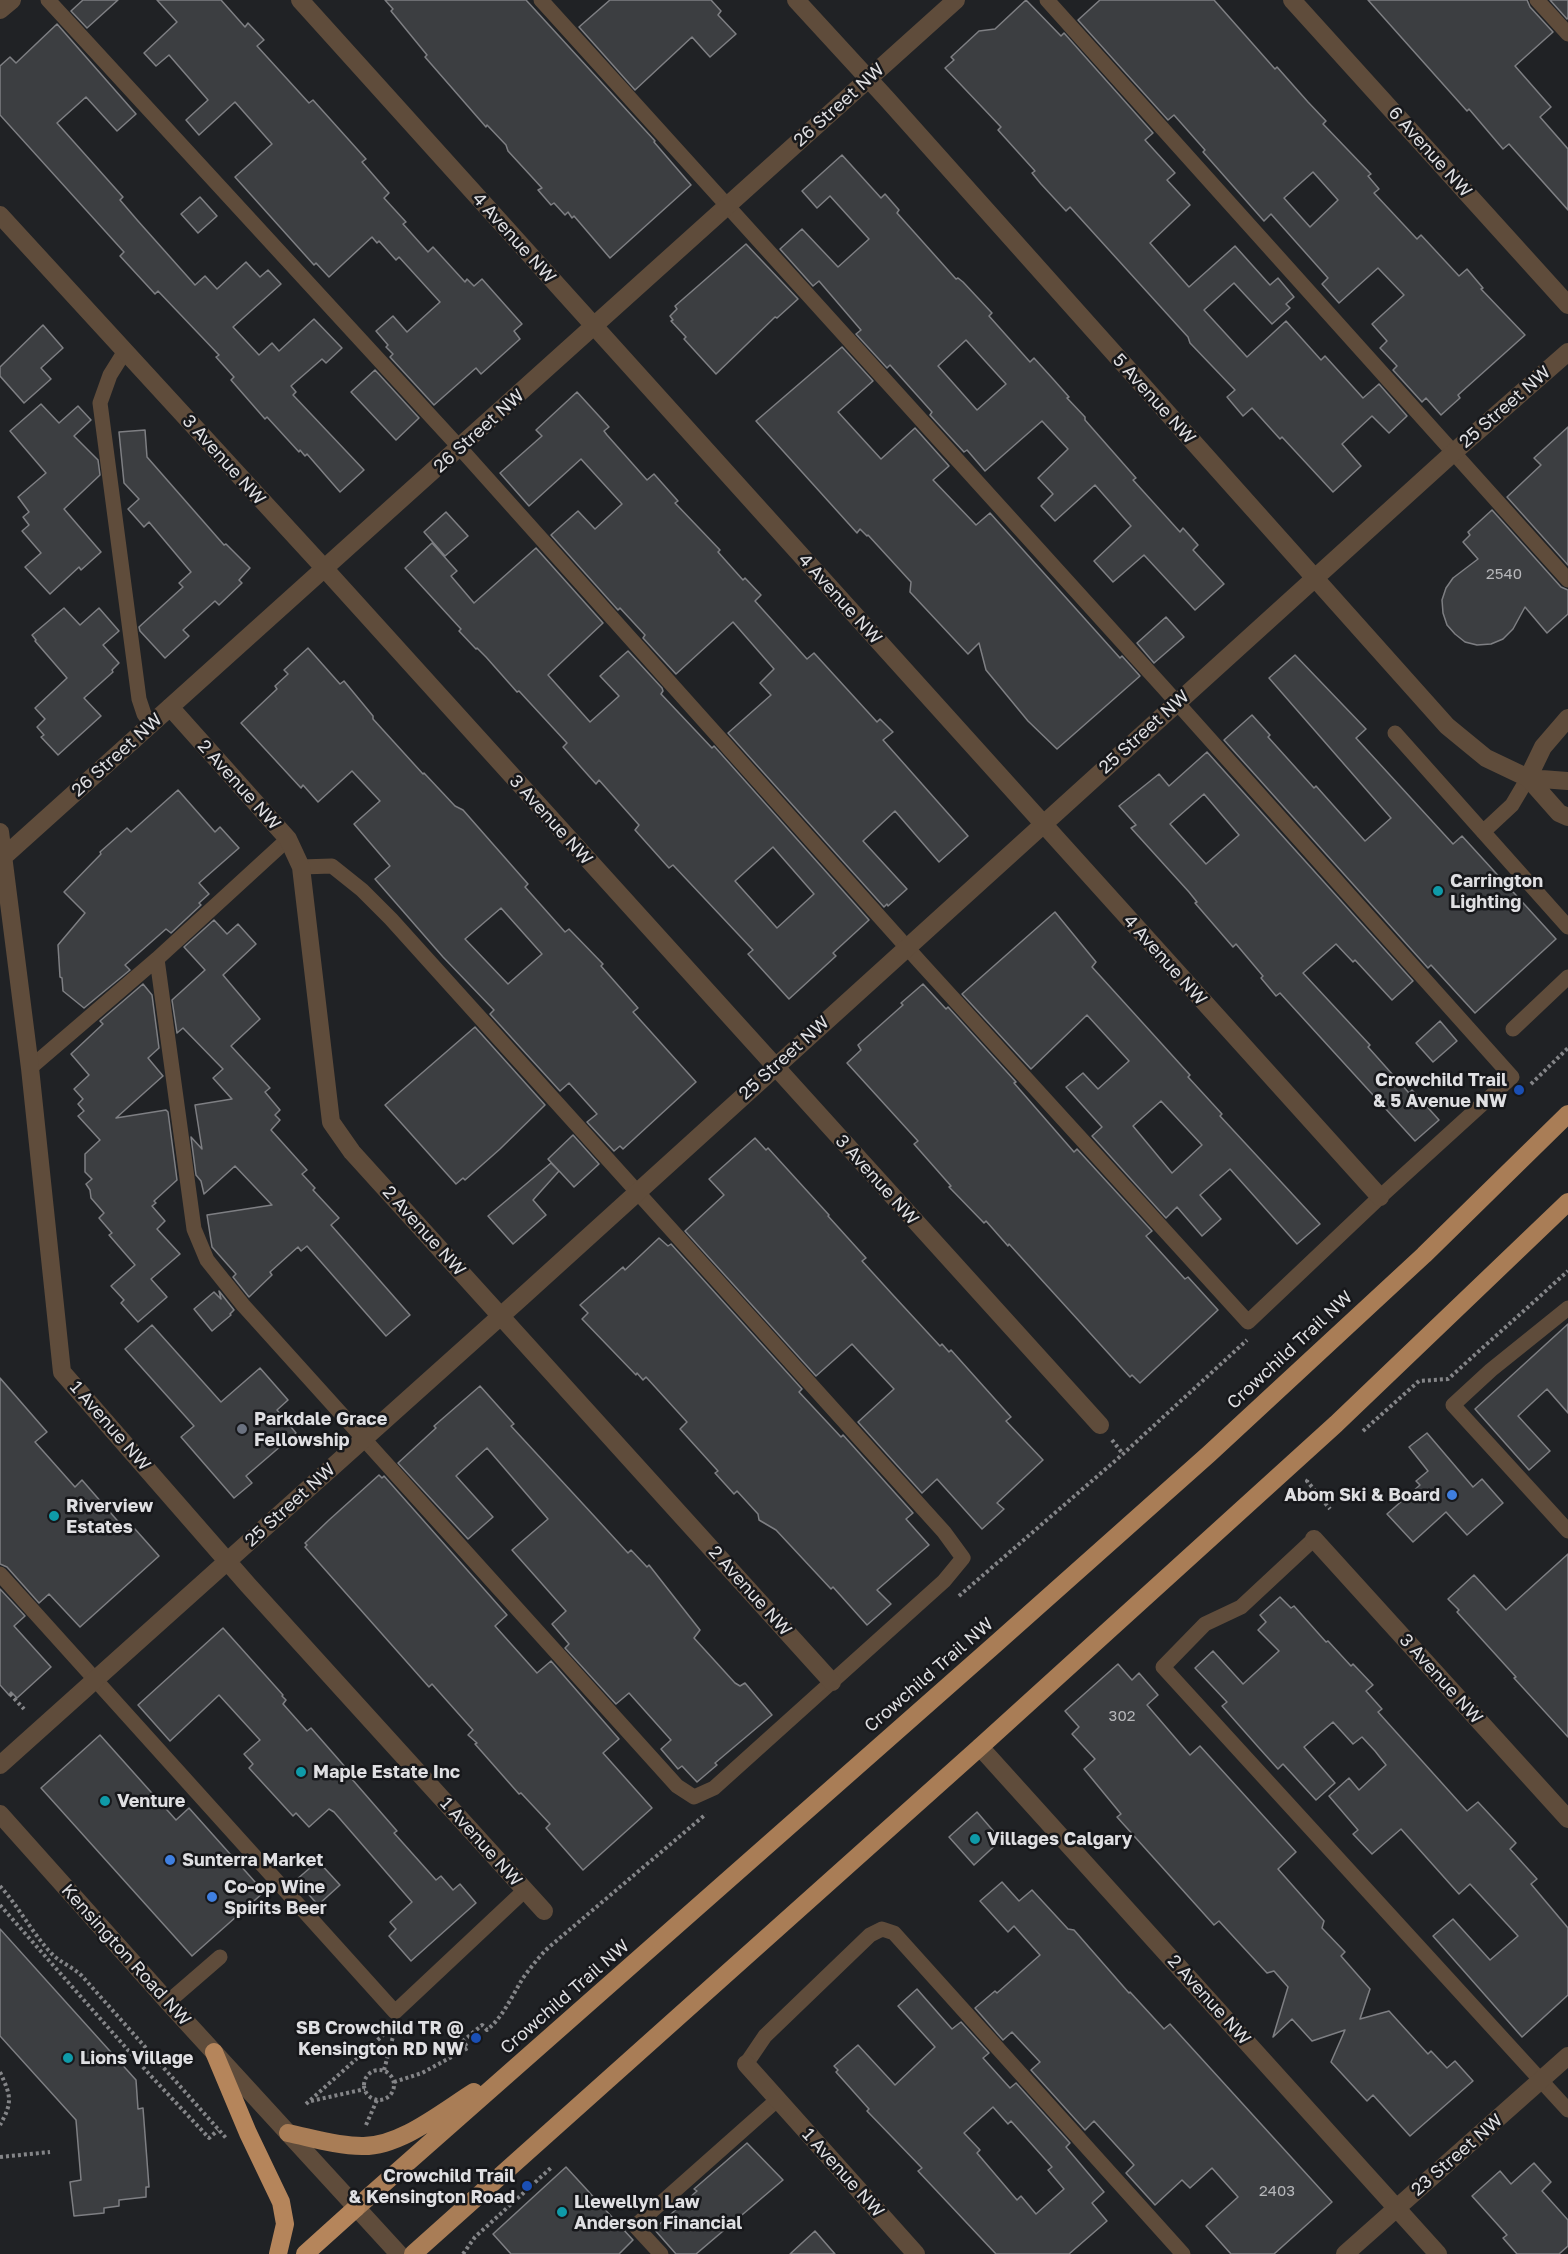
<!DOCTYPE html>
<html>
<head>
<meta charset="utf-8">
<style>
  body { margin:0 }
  canvas { display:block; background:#202225 }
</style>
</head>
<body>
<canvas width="1568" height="2254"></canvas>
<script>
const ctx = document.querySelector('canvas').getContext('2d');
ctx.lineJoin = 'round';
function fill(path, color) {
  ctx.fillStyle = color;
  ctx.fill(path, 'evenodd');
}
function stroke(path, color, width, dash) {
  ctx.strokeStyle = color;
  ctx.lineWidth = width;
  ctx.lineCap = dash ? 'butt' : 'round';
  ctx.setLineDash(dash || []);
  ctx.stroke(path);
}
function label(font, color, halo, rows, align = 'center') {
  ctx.font = font + ' "Golos Text",sans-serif';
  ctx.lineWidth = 5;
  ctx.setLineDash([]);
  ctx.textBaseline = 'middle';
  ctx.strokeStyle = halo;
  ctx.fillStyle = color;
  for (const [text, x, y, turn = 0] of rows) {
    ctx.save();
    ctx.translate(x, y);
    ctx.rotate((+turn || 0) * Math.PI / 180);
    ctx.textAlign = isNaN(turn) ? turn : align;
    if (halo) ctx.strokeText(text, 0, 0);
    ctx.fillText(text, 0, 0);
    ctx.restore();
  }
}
const building = new Path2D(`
  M83 0H118L87 28 71 11Z
  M157 0H221L245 27 248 23 264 40 257 46 309 103 313 100 366 159 362 162 389 193 384 198 406 222 403 224 428 252 433 247 465 282 467 279 474 286 482 279 522 324 514 331 520 339 481 374 476 368 434 405 390 357 393 354 386 347 388 345 376 331 393 316 407 332 440 302 399 257 396 260 379 241 377 243 372 237 329 277 316 263 314 265 235 177 272 144 235 102 199 135 186 120 208 100 169 55 156 66 144 53 177 22Z
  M385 0H526L655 141 654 142 691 185 610 258 574 216 572 218 568 212 565 215 554 203 551 205 538 190 542 188 508 151 506 145 487 125 486 127 425 57 427 55 391 11 393 9Z
  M610 0H711L721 11 718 15 736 34 710 57 692 37 635 90 579 27Z
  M1026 0 1061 36 1064 33 1153 133 1145 140 1175 173 1167 180 1190 205 1150 243 1189 287 1235 246 1270 285 1278 278 1294 297 1286 304 1290 308 1272 324 1234 283 1204 310 1247 357 1286 321 1321 360 1325 356 1363 398 1379 384 1407 416 1389 433 1372 416 1342 444 1361 466 1333 492 1282 437 1280 439 1252 408 1243 416 1227 397 1235 390 1190 343 1188 337 1070 207 1066 211 1041 184 1032 173 1035 171 998 130 1001 127 945 68 954 60 951 57 979 31 995 29Z
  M1100 0H1214L1275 69 1277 67 1308 102 1326 121 1323 124 1371 174 1368 176 1379 189 1374 193 1417 239 1421 235 1459 276 1467 269 1483 288 1481 289 1525 335 1458 395 1460 398 1441 415 1426 398 1422 402 1393 370 1397 366 1380 348 1387 341 1372 324 1404 295 1378 268 1339 303 1322 284 1328 278 1271 214 1264 221 1203 152 1205 150 1174 115 1168 120 1078 20ZM1313 172 1338 200 1310 227 1284 198Z
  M1368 0H1527L1530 7 1553 32 1515 66 1551 107 1540 117 1568 149V210L1509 144 1503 149 1469 109 1467 111Z
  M1550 0H1568V18L1567 19Z
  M57 24 136 114 117 131 86 97 57 123 123 197 120 200 138 221 195 285 205 276 217 289 246 262 260 277 268 270 281 284 233 327 259 355 272 343 279 351 314 319 342 348 326 363 322 359 291 386 296 392 293 395 364 470 340 492 307 454 305 456 300 450 299 452 267 417 265 419 231 380 234 377 216 357 219 355 158 291 155 294 120 256 124 252 0 115V66L10 57 16 63Z
  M842 155 881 198 885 194 899 210 897 213 956 279 958 278 963 282 992 313 989 316 1030 362 1034 358 1053 379 1069 397 1067 398 1085 417V420L1136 478 1133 480 1180 532 1183 528 1198 545 1193 550 1224 584 1195 610 1144 555 1113 582 1094 561 1131 526 1095 485 1055 521 1041 506 1053 494 1038 478 1068 449 1042 421 985 471 967 450 964 452 930 415 932 412 890 365 887 368 856 334 861 330 819 281 813 286 780 249 802 229 838 267 869 239 830 196 817 208 802 191ZM966 340 1006 384 977 410 938 366Z
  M200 197 217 216 198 233 181 214Z
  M746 244 798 299 777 318 775 317 716 374 684 339 686 337 671 321 673 320 670 316 677 309 675 306Z
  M43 325 63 348 41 368 51 379 24 403 0 376V367Z
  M842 347 873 381 838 412 881 459 915 428 949 466 933 480 976 525 990 513 1120 658 1122 656 1140 676 1057 749 1028 721 986 670 979 643 968 654 910 592 911 582 868 535 867 536 860 529 857 533 756 421Z
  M375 370 419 418 396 440 351 392Z
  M577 392 609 427 604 431 607 435 647 480 654 474 678 501 675 503 720 550 718 552 743 580 745 578 761 595 755 601 807 659 814 653 877 722 880 719 893 732 883 740 968 836 939 862 895 811 863 841 907 889 888 906 887 904 884 907 728 733 771 695 760 683 774 669 733 622 676 674 643 638 645 635 620 608 618 610 551 535 578 511 595 529 622 504 581 459 529 506 500 473 542 436 536 430Z
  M41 404 59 423 78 406 91 420 74 436 98 460 100 475 64 509 101 552 81 570 79 567 50 594 25 567 41 553 22 531 29 525 23 517 29 512 18 497 46 473 10 431Z
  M1568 427V565L1507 497 1541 465 1534 458Z
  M145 430 147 457 224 545 226 544 250 568 239 580 242 583 219 605 215 601 183 630 189 636 165 658 140 631 139 627 183 587 179 583 191 572 149 522 144 527 128 509 139 499 124 483 119 432Z
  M1492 510 1561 587 1568 590V614L1547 633 1525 607 1513 629 1503 639 1491 644 1477 645 1465 642 1455 634 1447 625 1443 613 1442 600 1446 588 1453 578 1478 559 1463 542 1470 535 1468 532Z
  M446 512 468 536 445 556 424 532Z
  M432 543 457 571 451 576 474 603 536 548 603 623 548 675 590 722 619 696 600 676 628 651 662 688 663 691 661 694 712 748 714 746 869 920 833 953 836 956 789 999 748 954 753 950 673 865 669 868 635 830 639 825 599 780 596 784 563 747 567 743 519 691 517 692 486 657 477 648 476 649 459 631 461 629 405 568ZM773 847 814 894 777 928 735 881Z
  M64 608 80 625 99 608 119 631 103 645 119 663 112 670 113 672 84 698 101 716 58 755 41 737 44 735 37 727 45 719 35 708 67 678 35 641 36 640 32 635Z
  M1166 617 1184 637 1154 663 1137 643Z
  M308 648 340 684 344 681 373 716V719L423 774 424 773 455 806 463 810 528 884 525 887 565 932 569 929 603 964 601 966 638 1008 633 1012 696 1082 623 1149 620 1146 614 1151 587 1122 597 1114 569 1083 560 1091 490 1014 494 1010 443 957 375 879 390 866 354 824 380 801 352 771 318 802 303 785 301 788 241 723 277 689 275 686 288 674 284 670ZM501 908 542 954 508 984 465 939Z
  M1295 655 1366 729 1356 738 1453 844 1462 836 1556 939 1475 1013 1431 965 1428 968 1224 740 1252 715 1270 735 1268 737 1314 788 1316 786 1365 841 1391 818 1269 678Z
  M1207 752 1413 981 1392 1000 1355 960 1353 962 1336 944 1303 973 1370 1045 1368 1047 1409 1093 1412 1090 1439 1120 1415 1141 1280 993 1276 996 1261 978 1263 976 1236 944 1233 947 1195 903 1197 902 1189 892 1131 828 1136 825 1119 806 1159 774 1169 786ZM1204 794 1239 835 1206 864 1170 824Z
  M178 790 215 832 220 827 239 848 199 883 209 894 199 903 201 905 171 933 166 929 125 965 130 970 84 1008 63 991 62 978 60 977 58 945 85 913 64 892 101 854 100 852 127 828 131 832Z
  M1055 912 1096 962 1092 967 1190 1075 1188 1077 1222 1114 1220 1116 1320 1224 1297 1244 1230 1169 1200 1195 1221 1219 1202 1236 1177 1207 1166 1218 1092 1136 1102 1127 1066 1087 1083 1073 1098 1089 1129 1061 1087 1015 1031 1069 962 994ZM1161 1101 1202 1145 1172 1173 1133 1126Z
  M214 920 227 934 238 924 256 944 223 975 260 1019 231 1046 270 1088 265 1092 280 1110 275 1115 280 1120 271 1130 307 1170 302 1174 315 1188 313 1190 339 1218 331 1225 410 1315 386 1336 307 1246 301 1251 298 1247 270 1272 272 1275 249 1297 233 1277 236 1274 212 1247 207 1215 272 1205 235 1166 204 1194 201 1181 196 1175 191 1137 202 1149 195 1105 232 1099 213 1078 223 1069 183 1028 177 1033 172 1000 205 970 184 947Z
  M143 984 152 995 159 1048 148 1058 163 1076 116 1118 166 1110 168 1112 177 1180 154 1201 156 1203 152 1206 165 1221 157 1229 180 1254 151 1279 167 1297 138 1322 121 1303 124 1300 111 1286 135 1265 109 1235 112 1233 99 1218 104 1213 91 1198 90 1190 86 1184 92 1179 85 1172V1154L100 1140 78 1116 84 1111 78 1104 83 1099 74 1089 89 1075 71 1054 103 1024 100 1021Z
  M923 984 946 1009 948 1007 1016 1082 1014 1083 1074 1152 1077 1149 1152 1231 1146 1236 1185 1279 1188 1277 1218 1310 1140 1383 1132 1375 1130 1377 1009 1244 1008 1246 986 1221 984 1223 949 1187 951 1186 914 1144 918 1141 847 1063 861 1050 858 1045 903 1005 901 1003Z
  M1440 1021 1457 1041 1433 1062 1416 1043Z
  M475 1027 545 1105 500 1149 465 1180 463 1178 456 1184 385 1105Z
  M573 1135 599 1164 574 1187 548 1159Z
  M755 1138 766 1150 768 1148 829 1215 828 1216 866 1258 862 1261 892 1294 940 1346 942 1344 949 1352 951 1350 1011 1417 1006 1421 1043 1460 997 1503 1004 1509 982 1529 937 1479 922 1493 858 1422 894 1389 852 1344 816 1376 685 1231 724 1195 709 1179Z
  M551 1163 559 1171 533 1200 546 1215 513 1244 488 1216Z
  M659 1238 668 1246 671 1244 802 1389 799 1392 841 1437 843 1435 913 1513 906 1519 929 1545 877 1590 891 1604 867 1625 833 1587 831 1589 776 1530 759 1520 758 1514 737 1491 734 1494 715 1473 718 1471 680 1429 687 1422 646 1377 643 1380 637 1373 636 1375 582 1319 588 1313 580 1305 623 1267 625 1270Z
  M219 1291 234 1310 230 1314 231 1315 212 1331 194 1309 214 1292 221 1299Z
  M1568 1324V1413L1547 1389 1518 1416 1550 1451 1529 1470 1475 1409Z
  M152 1325 221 1402 260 1368 288 1400 277 1410 296 1433 246 1476 252 1483 234 1498 181 1437 194 1426 125 1349Z
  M0 1378 47 1432 35 1442 75 1487 82 1480 129 1534 135 1529 159 1556 80 1627 49 1594 39 1603 7 1567 0 1564Z
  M480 1386 514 1424 511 1426 595 1517 628 1553 631 1550 647 1567 649 1565 700 1630 694 1638 735 1683 740 1686 745 1683 772 1715 715 1763 717 1765 697 1782 682 1766 678 1769 661 1749 671 1740 629 1693 616 1704 565 1648 569 1644 552 1624 566 1611 512 1550 548 1519 487 1448 456 1476 493 1517 468 1539 398 1463 436 1428 434 1426Z
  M1427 1433 1473 1487 1482 1479 1503 1503 1467 1535 1446 1512 1413 1542 1387 1514 1420 1485 1416 1481 1428 1471 1409 1447Z
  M379 1475 382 1478 384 1476 507 1615 495 1626 537 1673 551 1661 619 1739 603 1753 652 1808 583 1870 546 1828 550 1824 521 1793 519 1794 475 1744 477 1743 468 1735 473 1730 432 1684 429 1687 305 1547 307 1545 305 1543 329 1520Z
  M1568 1554V1737L1514 1678 1516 1677 1457 1612 1459 1610 1448 1599 1474 1575 1506 1610Z
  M0 1589 25 1616 14 1626 51 1667 17 1698 11 1692 9 1695 0 1685Z
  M1280 1597 1291 1608 1294 1606 1326 1642 1328 1641 1351 1666 1353 1664 1373 1685 1366 1691 1382 1709 1378 1712 1467 1811 1478 1802 1516 1843 1510 1849 1537 1879 1531 1884 1568 1928V1995L1522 2037 1433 1936 1453 1919 1490 1960 1518 1936 1470 1884 1459 1894 1401 1829 1372 1854 1353 1834 1358 1830 1329 1796 1349 1778 1359 1790 1386 1765 1375 1751 1362 1737 1353 1744 1333 1722 1304 1747 1335 1783 1316 1800 1283 1764 1278 1769 1260 1749 1222 1706 1227 1702 1195 1668 1213 1651 1243 1684 1279 1651 1258 1630 1266 1622 1260 1615Z
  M223 1628 283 1695 282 1696 286 1700 283 1704 307 1731 311 1728 353 1776 351 1778 397 1831 394 1833 436 1880 441 1876 453 1890 460 1884 476 1903 411 1961 389 1936 396 1929 390 1922 412 1902 334 1812 329 1809 309 1827 296 1813 293 1816 249 1768 253 1764 244 1754 260 1740 219 1695 170 1741 138 1705Z
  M1118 1664 1132 1680 1139 1673 1158 1695 1147 1705 1190 1755 1200 1746 1296 1852 1278 1869 1324 1921 1322 1928 1345 1952 1341 1956 1370 1989 1360 2019 1389 2011 1428 2054 1431 2051 1447 2068 1455 2061 1473 2081 1410 2136 1373 2095 1367 2101 1331 2062 1345 2030 1312 2041 1292 2019 1273 2037 1288 1987 1274 1971 1267 1973 1219 1921 1214 1925 1117 1817 1121 1814 1084 1769 1095 1759 1072 1734 1079 1727 1065 1711Z
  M100 1735 176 1820 189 1808 264 1892 192 1956 41 1788Z
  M977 1812 1001 1840 974 1865 949 1837Z
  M318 1861 340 1885 318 1905 296 1880Z
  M1002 1882 1019 1901 1032 1890 1068 1929 1074 1930 1129 1993 1130 1992 1164 2029 1170 2024 1332 2202 1274 2254H1231L1206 2226 1238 2197 1212 2168 1190 2188 1182 2180 1155 2205 1126 2173 1134 2165 1094 2121 1085 2130 1031 2070 1040 2062 1012 2032 1003 2040 975 2008 995 1991 997 1993 1040 1955 1014 1926 1008 1932 980 1901Z
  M0 1929 136 2080 138 2109 143 2108 149 2187H146V2197L119 2200V2206L104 2208V2213L74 2216 70 2182 81 2180 76 2120 0 2036Z
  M917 1989 952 2029 961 2022 989 2053 983 2058 1010 2088 1016 2083 1070 2143 1066 2147 1104 2192 1092 2203 1107 2221 1069 2254H996L918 2171 922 2168 867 2111 869 2109 836 2072 838 2070 834 2066 858 2045 895 2085 935 2047 898 2006ZM993 2107 1008 2124 1011 2121 1052 2167 1048 2170 1064 2189 1036 2214 1021 2196 1017 2200 977 2153 980 2150 964 2133Z
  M747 2143 783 2180 696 2254H676L654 2229 697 2191 694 2189Z
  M1534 2163 1551 2182 1542 2191 1568 2220V2246L1559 2254H1517L1503 2238 1507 2235 1472 2196 1500 2171 1511 2184Z
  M566 2167 633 2240 619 2254H511L493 2234Z
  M815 2231 835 2254H790Z`);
fill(building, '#3c3e41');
stroke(building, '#7e7f83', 1.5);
stroke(new Path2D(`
  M1531 1084 1568 1048
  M1363 1431 1419 1381 1448 1379 1568 1271
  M1112 1440 1123 1454
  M1308 1480 1307 1481 1330 1509
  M959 1596 1123 1454 1247 1340
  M10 1694 24 1709
  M0 1886C19 1907 32 1933 52 1954 61 1963 73 1967 82 1976L226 2138
  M0 1905 150 2075 209 2138 218 2130
  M364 2085a15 15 0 1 1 30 0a15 15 0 1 1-30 0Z
  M384 2070 394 2033
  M0 2072C11 2096 13 2102 0 2125
  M394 2082 422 2073 468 2048 463 2041 482 2025 487 2030C503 2017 512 1996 523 1978 531 1967 539 1957 548 1948L706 1814
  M311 2101 365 2089
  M306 2104 390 2029
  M366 2125 377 2100
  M0 2157 50 2152
  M463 2254 475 2237 552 2167`), '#848588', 4, [3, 3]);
stroke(new Path2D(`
  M48 0 460 448 920 962 1248 1322 1380 1197 1512 1077 1163 687 541 0
  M1047 0 1568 580
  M1537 0 1568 34
  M125 351 110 375 100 403 139 699 144 714 151 724
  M1395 733 1568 927
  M1483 832 1512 805 1528 778
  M157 959 194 1229 207 1260 243 1305 677 1786 694 1797 714 1788 944 1581 963 1558 944 1532 391 919 362 890 332 866 301 867
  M1513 1029 1568 977
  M30 1068 157 959 288 839
  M1568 1308 1491 1370 1453 1405 1568 1531
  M1314 1539 1241 1607 1205 1624 1163 1667 1568 2110
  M0 1574 395 2012 525 1890
  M168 2002 220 1957
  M746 2064 765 2036 870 1935 882 1929 894 1933 1183 2254
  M661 2254 635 2226 777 2100`), '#5f4c3b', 15);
stroke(new Path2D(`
  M300 0 1380 1197
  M796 0 887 99 1447 726 1486 758 1528 778 1568 781
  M1292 0 1568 305
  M0 10 12 0
  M0 215 325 569 1100 1425
  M170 707 288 839 301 867 331 1122 352 1152 832 1682
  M1528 778 1543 747 1568 718
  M1528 778 1559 813 1568 817
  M0 832 30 1068 62 1372 248 1585 544 1911
  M0 860 956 0
  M1314 1539 1568 1819
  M980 1747 1438 2254
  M0 1765 522 1297 1454 452 1568 352
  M746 2064 916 2254
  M1345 2254 1568 2056`), '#5f4c3b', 18);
stroke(new Path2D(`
  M0 1814 168 2002 399 2254`), '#5f4c3b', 18);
stroke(new Path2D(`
  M288 2133C312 2138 337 2146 362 2146 400 2147 442 2112 474 2092
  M356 2208 991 1648 1209 1454 1424 1255 1568 1114
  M413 2254 980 1747 1336 1424 1568 1202`), '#a97d56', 18);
stroke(new Path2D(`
  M214 2052 248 2133 281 2202 285 2224 278 2254
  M305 2254 356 2208`), '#b5855b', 18);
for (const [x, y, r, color] of [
  [1438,891,6,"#0f9aa8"],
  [1519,1090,6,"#1a4fb4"],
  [242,1429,6,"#6b7280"],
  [1452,1495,6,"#3f7fe0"],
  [54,1516,6,"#0f9aa8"],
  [301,1772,6,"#0f9aa8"],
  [105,1801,6,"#0f9aa8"],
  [975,1839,6,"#0f9aa8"],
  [170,1860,6,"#3f7fe0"],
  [212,1897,6,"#3f7fe0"],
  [476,2038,6,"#1a4fb4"],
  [68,2058,6,"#0f9aa8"],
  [527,2186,6,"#1a4fb4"],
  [562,2212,6,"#0f9aa8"]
]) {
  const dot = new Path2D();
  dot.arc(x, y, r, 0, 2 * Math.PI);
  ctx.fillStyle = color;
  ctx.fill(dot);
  stroke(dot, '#17181b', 2);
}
label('15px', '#b6b7ba', null, [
  ["2540",1504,574],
  ["302",1122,1716],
  ["2403",1277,2191]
]);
label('18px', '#dfdfe2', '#17181b', [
  ["26 Street NW",839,105,-42],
  ["6 Avenue NW",1430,152,48],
  ["4 Avenue NW",514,238,48],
  ["5 Avenue NW",1154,399,48],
  ["25 Street NW",1505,407,-41],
  ["26 Street NW",479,431,-42],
  ["3 Avenue NW",224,460,48],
  ["4 Avenue NW",840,599,48],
  ["25 Street NW",1144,732,-42],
  ["26 Street NW",117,755,-42],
  ["2 Avenue NW",239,785,48],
  ["3 Avenue NW",551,820,48],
  ["4 Avenue NW",1165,960,48],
  ["25 Street NW",784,1058,-42],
  ["3 Avenue NW",877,1180,48],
  ["2 Avenue NW",424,1231,48],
  ["Crowchild Trail NW",1290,1350,-43],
  ["1 Avenue NW",110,1426,49],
  ["25 Street NW",290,1505,-42],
  ["2 Avenue NW",750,1591,48],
  ["Crowchild Trail NW",929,1675,-41],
  ["3 Avenue NW",1441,1679,48],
  ["1 Avenue NW",481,1842,48],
  ["Kensington Road NW",126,1955,48],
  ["Crowchild Trail NW",565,1997,-41],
  ["2 Avenue NW",1209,2000,48],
  ["23 Street NW",1457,2155,-41],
  ["1 Avenue NW",843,2173,48]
]);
label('bold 18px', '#dfdfe2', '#17181b', [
  ["Carrington",1450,881],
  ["Lighting",1450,902],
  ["Crowchild Trail",1507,1080,"right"],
  ["& 5 Avenue NW",1507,1101,"right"],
  ["Parkdale Grace",254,1419],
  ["Fellowship",254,1440],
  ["Abom Ski & Board",1440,1495,"right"],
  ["Riverview",66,1506],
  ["Estates",66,1527],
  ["Maple Estate Inc",313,1772],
  ["Venture",117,1801],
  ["Villages Calgary",987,1839],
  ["Sunterra Market",182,1860],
  ["Co-op Wine",224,1887],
  ["Spirits Beer",224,1908],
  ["SB Crowchild TR @",464,2028,"right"],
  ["Kensington RD NW",464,2049,"right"],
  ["Lions Village",80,2058],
  ["Crowchild Trail",515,2176,"right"],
  ["& Kensington Road",515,2197,"right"],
  ["Llewellyn Law",574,2202],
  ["Anderson Financial",574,2223]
], 'left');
</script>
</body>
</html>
